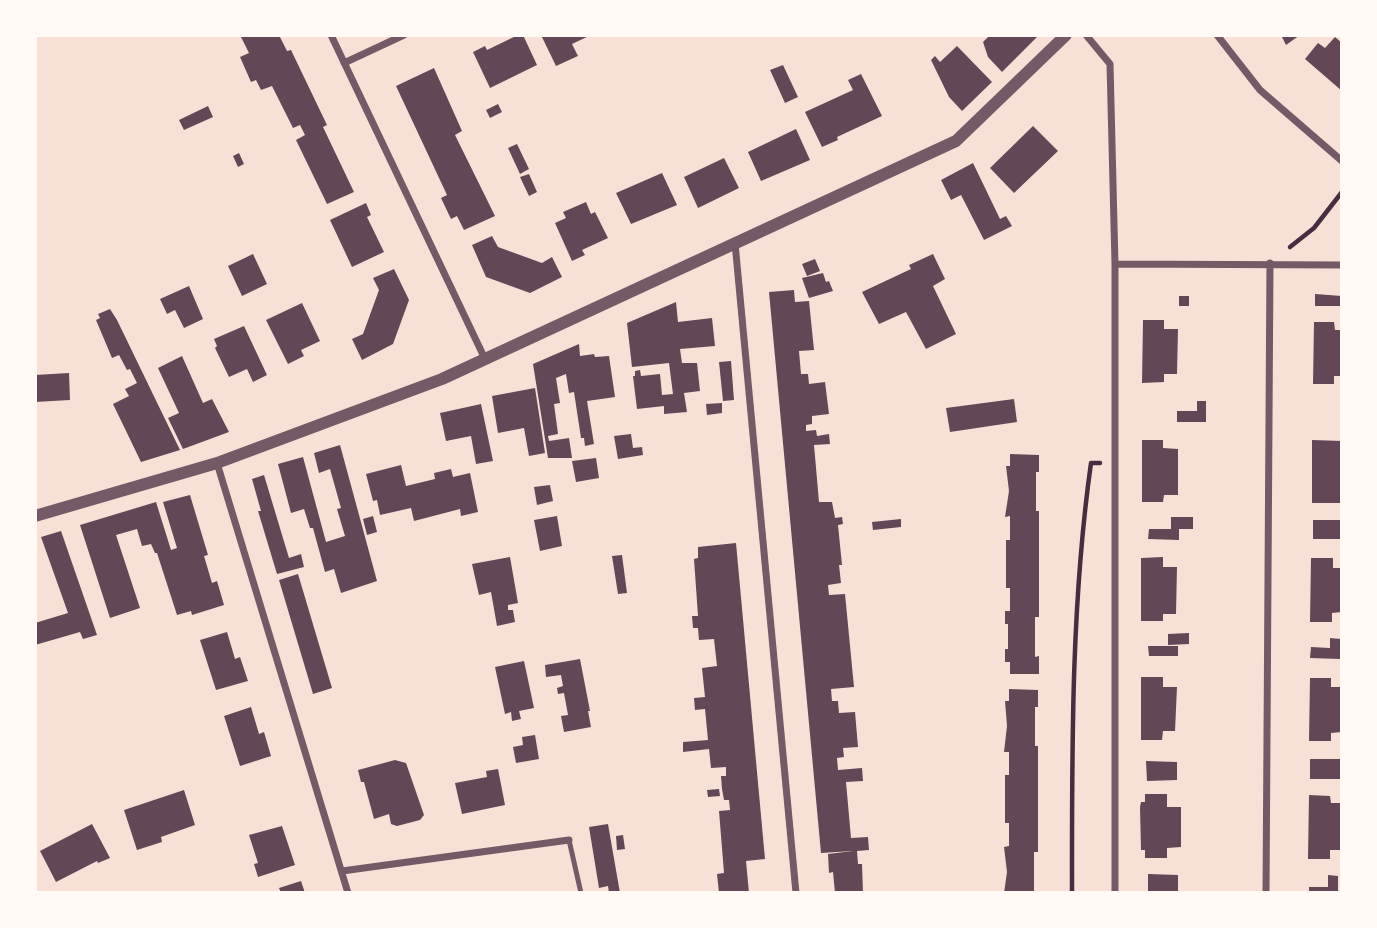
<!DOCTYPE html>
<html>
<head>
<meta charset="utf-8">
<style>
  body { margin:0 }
  #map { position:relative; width:1377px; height:928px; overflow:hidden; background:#f7e1d7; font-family:"Space Grotesk",sans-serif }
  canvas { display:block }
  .frame { position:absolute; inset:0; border:37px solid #fffaf5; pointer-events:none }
</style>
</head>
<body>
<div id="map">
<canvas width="1377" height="928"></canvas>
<div class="frame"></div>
</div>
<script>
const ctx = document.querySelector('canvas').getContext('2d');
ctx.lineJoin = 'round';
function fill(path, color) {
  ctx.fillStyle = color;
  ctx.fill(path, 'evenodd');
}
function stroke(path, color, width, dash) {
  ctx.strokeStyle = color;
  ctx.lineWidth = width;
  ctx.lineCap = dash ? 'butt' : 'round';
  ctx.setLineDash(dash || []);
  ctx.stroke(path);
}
fill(new Path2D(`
  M240 35H279L287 51 291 50 327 125 323 127 354 192 327 204 296 140 305 135 300 125 293 128 272 86 261 90 256 80 251 82 240 57 249 53Z
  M518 35H523L537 65 490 88 473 52 485 46 487 50Z
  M541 35H591L572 44 578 56 556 66Z
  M990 35H1039L1002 72 988 57 983 42Z
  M1281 35H1300L1286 45Z
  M1335 37 1342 43V91L1305 59 1318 43 1325 48Z
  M957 46 992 82 962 111 949 97 931 60 935 56 940 62Z
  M783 65 798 97 785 103 770 70Z
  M434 68 462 131 455 135 495 216 464 230 457 216 451 219 441 198 447 195 396 86Z
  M861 74 882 116 837 137 838 140 822 147 805 112 853 90 848 80Z
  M498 104 502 112 490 118 486 110Z
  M208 106 213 117 184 130 179 120Z
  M1033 126 1058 151 1014 193 990 168Z
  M796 129 810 160 761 181 748 152Z
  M517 144 529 169 520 174 508 148Z
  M239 153 244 164 238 167 233 156Z
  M724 158 739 188 698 208 684 177Z
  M973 163 1000 219 1006 216 1012 226 984 240 961 195 951 200 941 180Z
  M662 173 677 205 631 224 616 193Z
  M529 174 537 192 529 196 520 177Z
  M586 202 591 214 595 212 608 238 582 250 585 255 572 261 555 223 566 218 563 212Z
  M366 203 371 215 367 217 384 252 352 267 330 220Z
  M492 236 498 247 542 263 552 257 562 277 530 293 486 277 472 245Z
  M253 254 267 284 242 296 228 266Z
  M933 254 945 279 933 286 956 334 926 349 906 312 879 324 862 292 911 269 909 265Z
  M815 259 820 271 807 276 802 264Z
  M394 269 409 300 393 344 362 360 352 339 363 334 379 290 373 278Z
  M823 273 826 282 829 281 833 291 809 298 802 278Z
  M189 286 203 319 184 328 175 310 167 314 160 299Z
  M794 290 795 302 809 301 814 350 799 351 801 374H808L809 384 825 382 829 414 812 416V424L806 425V431L816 430 817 436 829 434 830 444 814 445 819 502H832L835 518 842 517 843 524 838 525 842 565H839L841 583 828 585 829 595 845 594 854 687 831 689 832 701H838L839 713 855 712 858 747 843 748 844 757 837 758 838 770 862 768 863 781 846 782 851 838 868 837 869 850 857 851 858 864H862L863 893H835L833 872 829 873 828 854 853 851 821 853 769 292Z
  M1315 294 1342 296V306H1315Z
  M1179 296H1189V306H1179Z
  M676 302 678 322 712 318 715 346 680 349 682 363H697L700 391 684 393 687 412 664 414V406L637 409 633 376H635V371L640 370 641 376 660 374 662 395 673 394 669 363 632 367 627 323Z
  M302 303 320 341 301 350 304 356 288 364 266 320Z
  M110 309 117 320 180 450 141 462 113 404 129 396 125 389 137 383 130 369 127 370 119 355 112 358 96 320 100 318 98 314Z
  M1143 320H1164V329H1178L1177 374H1164V382L1142 383Z
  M1314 322H1334L1335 330H1342V376H1334V384H1313Z
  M244 326 267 375 253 382 247 369 229 377 215 348 217 346 214 339Z
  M579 344 580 356 594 354 595 357 609 356 615 397 587 401 594 444 585 446 584 438H581L574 392 569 393 566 374 556 378 560 403 554 404 558 434 548 436 549 441 569 438 572 458H548L533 364Z
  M182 356 203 403 212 399 229 432 183 449 168 418 179 413 158 368Z
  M731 361 734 400 723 401 719 362Z
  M69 373 70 400 35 402V375Z
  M535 388 545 453 529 456 524 428 498 433 492 396Z
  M1014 399 1017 422 950 432 946 408Z
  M1197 401H1206V422H1177V411H1197Z
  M722 403V413L707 415 706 404Z
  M481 404 493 461 476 464 471 436 446 441 440 413Z
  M631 434 633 448 642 447 643 455 618 459 614 436Z
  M1142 440H1163V448L1178 449V495H1164L1163 502H1142Z
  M1312 440 1342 441V503H1312Z
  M340 445 377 581 341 593 334 569 325 572 313 528H310L304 509 291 513 278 464 303 457 326 542 345 536 337 509 341 508 330 469 319 473 314 453Z
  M1010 454 1039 455V472H1036V511H1039V617H1035V657L1039 656V674H1010V662H1005V649H1008V624H1005V611H1010V588H1006V540H1010V516L1005 517 1009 491 1006 466H1010Z
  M596 458 599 478 576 482 572 461Z
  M401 465 406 486 435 479 434 473 451 469 453 477 470 473 478 512 461 516 460 509 414 521 411 508 380 515 377 500 373 501 366 474Z
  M264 475 289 558 301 554 304 567 277 574 258 511H261L252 479Z
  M550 485 553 501 537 505 534 487Z
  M190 495 208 555 204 556 212 583 217 581 224 605 192 615 191 611 177 615 157 553H155L151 544 142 546 137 529 116 535 140 608 110 618 80 525 156 502 171 550 177 548 163 502Z
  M373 516 377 532 367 535 363 519Z
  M557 516 562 546 540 551 534 520Z
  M1171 517H1193V529H1179V540L1148 539 1149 529H1171Z
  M901 519V527L873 530 872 522Z
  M1313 520H1342V539H1313Z
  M61 531 97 635 83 639 80 632 35 645V623L68 613 41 537Z
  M736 543 765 859 746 861 749 893H719L717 874 724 873 719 811 730 810 729 800H724L722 789 721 776H726V767L711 768 709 749 683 752V742L708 740 705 709 695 710 694 698 705 697 702 668 717 666 714 639 699 640 698 628H693L692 616H698L694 559 698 558V547Z
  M622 555 627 593 618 594 612 556Z
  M510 557 518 603 508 605V610H513L515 622 497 626 491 592 479 595 472 564Z
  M1163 557V567H1177L1176 614H1163V621H1141V558Z
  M1311 558H1333V568H1342V612L1332 613V622H1310Z
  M298 574 332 688 313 694 279 580Z
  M227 632 235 659 240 657 248 681 216 690 200 640Z
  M1189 633V644L1168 645V634Z
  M1330 638 1341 639 1340 659 1310 658 1311 647 1330 648Z
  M1148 646H1178V656H1149Z
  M580 659 590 711H588L591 727 564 732 561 716 568 715 564 693 558 694 557 688 563 686 561 675 546 677 545 665Z
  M524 661 534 708 519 711 521 719 512 721 511 712 505 714 495 667Z
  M1141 677H1163V687H1177L1175 731H1163L1162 740H1141Z
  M1310 678H1331V687H1342V732L1331 733V741H1309Z
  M1009 689 1038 690V707H1035V746H1038V852H1034V893H1004L1007 872 1004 847 1009 846V823H1005V775H1009V752H1004L1007 726 1005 701H1009Z
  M251 707 259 734 264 732 271 756 240 766 224 716Z
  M535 735 539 759 516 763 513 747 523 745 522 737Z
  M1310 759H1342L1340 779H1310Z
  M395 760 406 763 424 815 420 820 397 826 391 824 389 814 374 819 364 782H361L358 770Z
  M1146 761 1177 762V780L1147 781Z
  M498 769 505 805 462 814 455 783 487 777 486 771Z
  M719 789 720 796 708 797 707 790Z
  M184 790 195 825 161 837 162 842 137 850 124 810Z
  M1145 794H1167V807H1181V847L1167 848V858H1145V850H1141L1140 807 1141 802H1145Z
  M1309 795 1330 796 1331 803H1342V850H1330V859H1308Z
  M92 824 110 858 98 863 97 861 56 882 40 851Z
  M608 824 620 893H609L608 886 599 888 589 827Z
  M282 826 295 865 258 877 254 864 258 863 249 835Z
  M623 835 625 849 617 850 616 836Z
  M1148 874 1178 875V893H1148Z
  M1328 875 1338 876V893H1309V887H1328Z
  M301 881 305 893H281L279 888Z`), '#644757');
stroke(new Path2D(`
  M1290 247 1314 228 1342 192
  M1072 893C1072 750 1071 605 1091 463H1100`), '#4a2c40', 4.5);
stroke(new Path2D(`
  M569 840 581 893`), '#755966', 5);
stroke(new Path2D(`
  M331 35 485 359
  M1086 35 1110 64 1115 264V893
  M1217 35 1260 90 1342 161
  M344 63 404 35
  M735 243 796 893
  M1115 264 1342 265
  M217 463 348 893
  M342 871 569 840
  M1266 893 1270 263`), '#755966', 7);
stroke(new Path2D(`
  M35 516 217 463 442 379 956 141 1066 35`), '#755966', 12);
</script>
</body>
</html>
